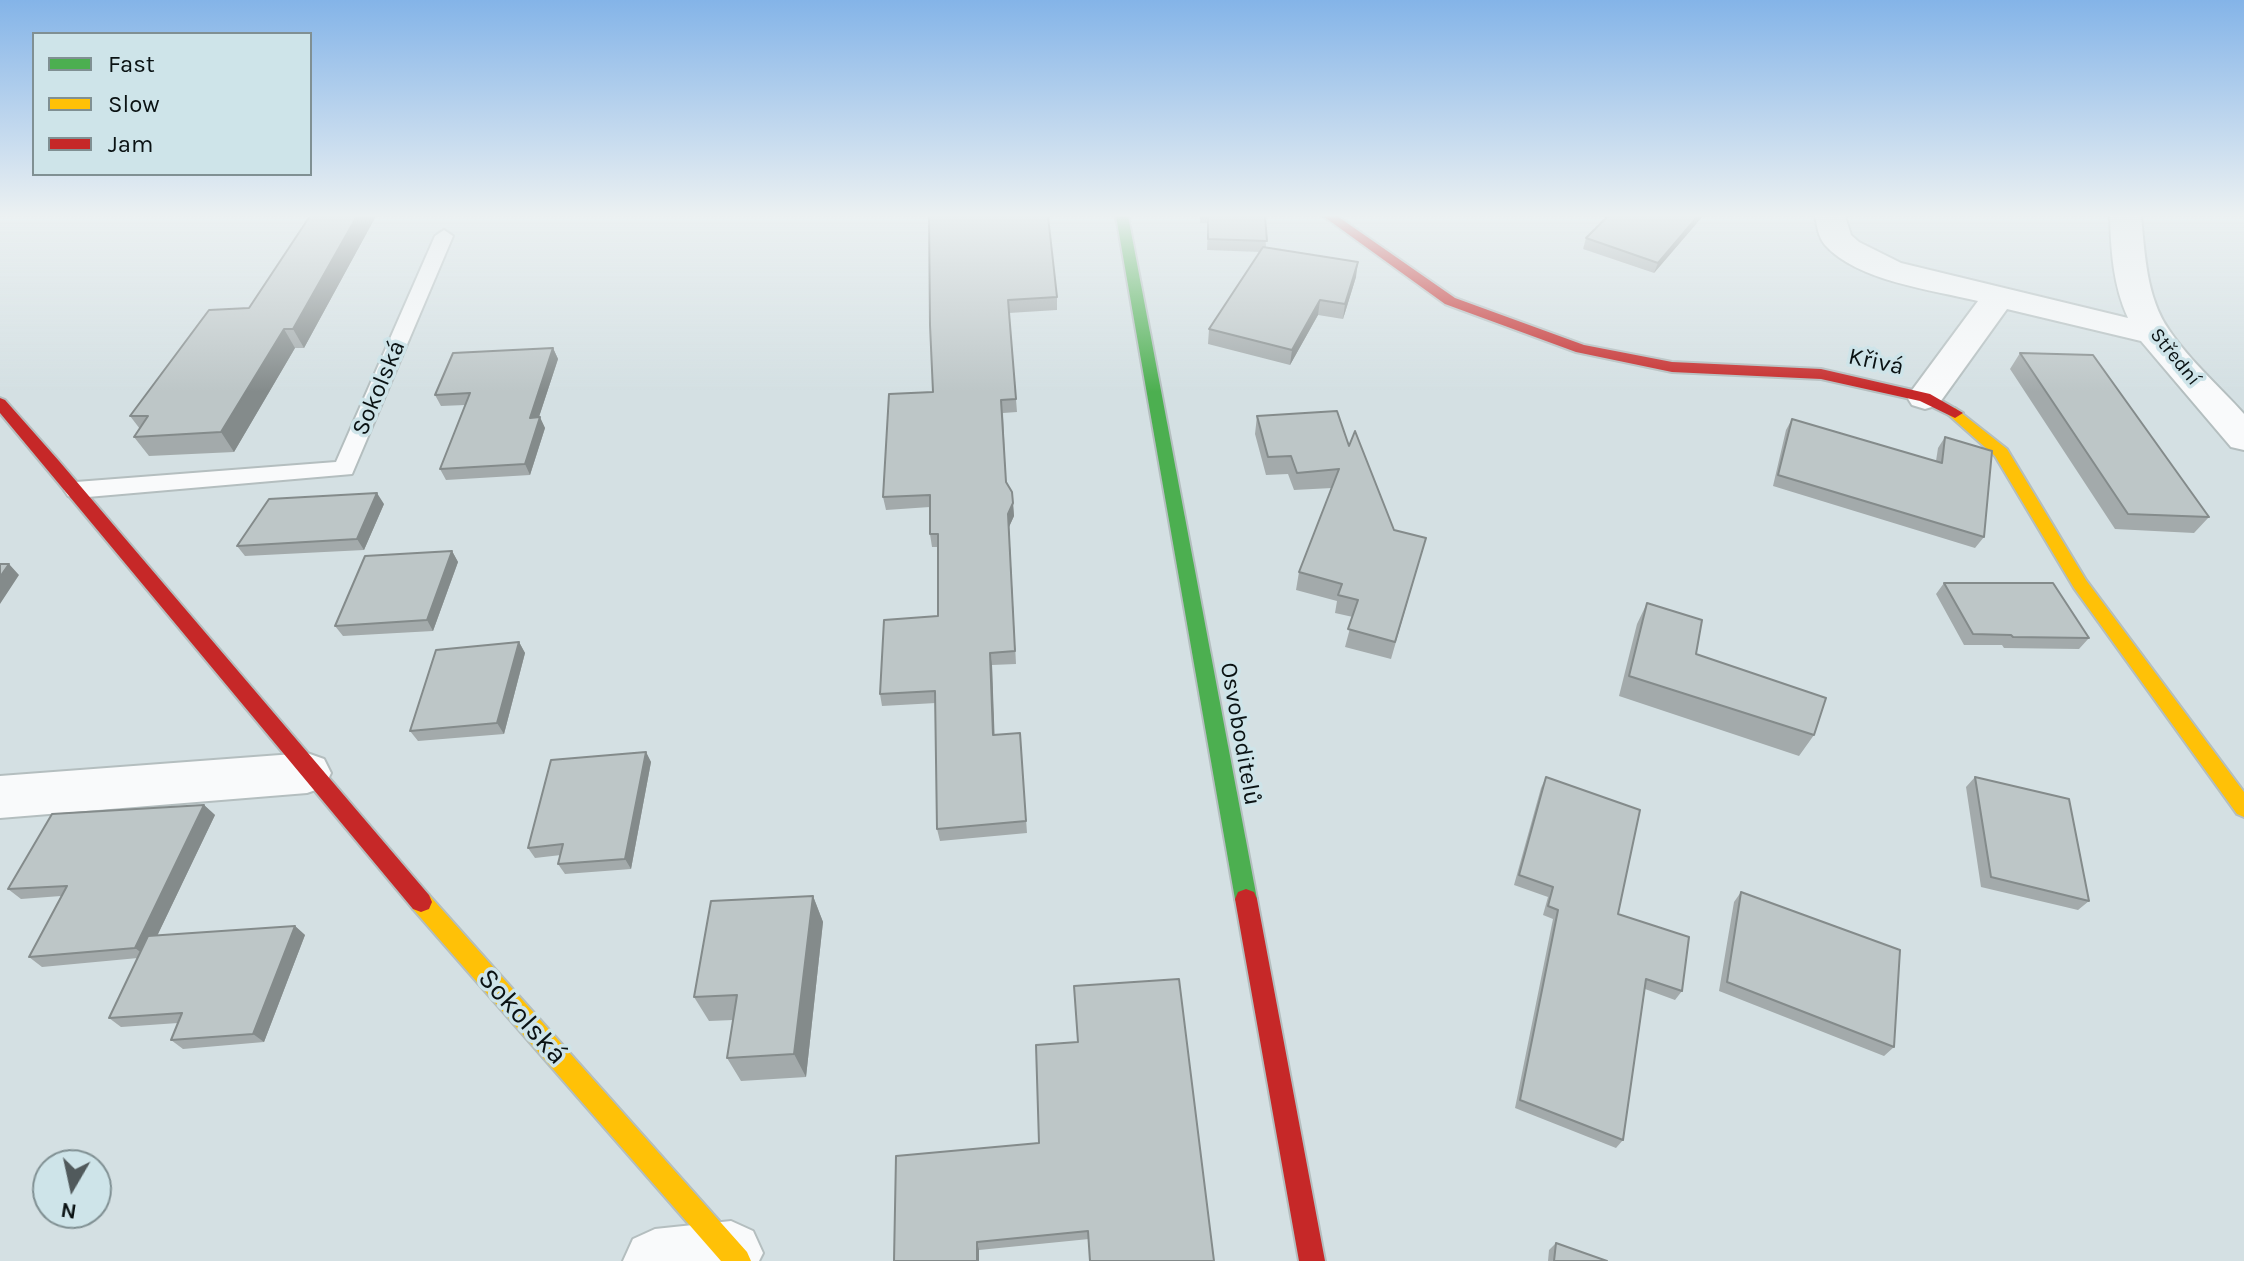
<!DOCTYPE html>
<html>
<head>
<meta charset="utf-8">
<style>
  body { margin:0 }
  #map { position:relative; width:2244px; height:1261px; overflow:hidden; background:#d4e0e3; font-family:Karla,sans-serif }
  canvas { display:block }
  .legend { position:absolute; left:32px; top:32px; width:280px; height:144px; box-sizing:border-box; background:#cee4e9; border:2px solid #809093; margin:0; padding:10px 14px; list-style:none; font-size:24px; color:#0a1213 }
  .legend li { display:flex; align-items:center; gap:16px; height:40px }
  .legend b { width:40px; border:2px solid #809093 }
  .north { position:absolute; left:32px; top:1149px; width:80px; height:80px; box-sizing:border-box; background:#cee4e9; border:2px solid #809093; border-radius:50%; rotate:189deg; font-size:22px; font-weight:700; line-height:32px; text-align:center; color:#0a1213 }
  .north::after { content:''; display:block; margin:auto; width:28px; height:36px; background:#515a5c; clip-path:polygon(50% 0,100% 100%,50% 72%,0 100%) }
</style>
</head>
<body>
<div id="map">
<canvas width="2244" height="1261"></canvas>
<ul class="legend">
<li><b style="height:10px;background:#4caf50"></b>Fast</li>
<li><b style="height:10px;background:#ffc107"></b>Slow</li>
<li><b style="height:10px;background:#c62828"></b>Jam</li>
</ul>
<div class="north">N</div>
</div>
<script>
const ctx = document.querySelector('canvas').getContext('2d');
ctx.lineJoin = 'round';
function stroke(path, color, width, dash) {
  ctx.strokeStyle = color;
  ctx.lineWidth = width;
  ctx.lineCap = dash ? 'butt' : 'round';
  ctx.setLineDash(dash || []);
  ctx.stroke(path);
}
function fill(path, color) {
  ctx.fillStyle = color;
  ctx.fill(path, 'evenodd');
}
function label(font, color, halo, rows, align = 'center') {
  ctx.font = font + ' Karla,sans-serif';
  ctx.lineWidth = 7;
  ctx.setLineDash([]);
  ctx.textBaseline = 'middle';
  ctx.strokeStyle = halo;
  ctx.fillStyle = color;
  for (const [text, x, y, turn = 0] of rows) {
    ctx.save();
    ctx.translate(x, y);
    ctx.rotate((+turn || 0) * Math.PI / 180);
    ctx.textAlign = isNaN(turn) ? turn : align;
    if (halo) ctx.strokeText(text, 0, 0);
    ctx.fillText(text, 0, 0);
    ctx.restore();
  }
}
const lane = new Path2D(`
  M444 230 453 236 352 474 76 498 68 496 64 490 68 484 76 482 336 462 435 236Z`);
const street = new Path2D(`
  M1815 216H1845L1851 235 1859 242 1901 263 2128 318C2113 285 2111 251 2110 216H2141C2145 254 2146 297 2169 330 2189 360 2220 387 2244 414V450L2231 447 2141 341 2007 309 1938 405 1925 409 1912 405 1907 397 1978 301C1933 290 1857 281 1825 245 1818 237 1817 225 1815 216Z
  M307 753 324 759 331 773 324 787 307 793 0 818V776Z
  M731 1221 753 1231 763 1253 759 1261H623L633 1239 655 1229Z`);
const fast = new Path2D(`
  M1116 216H1128L1257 899 1254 906 1246 909 1238 906 1235 899Z`);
const slow = new Path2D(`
  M1955 408 2007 449 2086 580 2244 792V817L2237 814 2074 588 1995 456 1950 416 1947 413Z
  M421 892 429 895 747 1252 751 1261H721L413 909 410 902 413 895Z`);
const jam = new Path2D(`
  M1323 216H1337L1455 298 1584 345 1672 362 1821 369 1930 394 1963 413 1955 418 1920 401 1821 379 1672 372 1576 352 1445 304Z
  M0 398 5 400 59 461 429 895 432 902 429 909 421 912 413 909 0 413Z
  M1246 889 1254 892 1257 899 1325 1261H1299L1235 899 1238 892Z`);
stroke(lane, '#b4bebf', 4);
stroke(street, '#b4bebf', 4);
stroke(fast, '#b4bebf', 4);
stroke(slow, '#b4bebf', 4);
stroke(jam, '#b4bebf', 4);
fill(lane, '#f9fafb');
fill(street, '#f9fafb');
fill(fast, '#4caf50');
fill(slow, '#ffc107');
fill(jam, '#c62828');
fill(new Path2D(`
  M310 216H376L304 348H295L234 452 149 456 134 437 140 429 130 416 249 308Z
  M929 216 1057 297V310L1009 313 1017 412 1003 413 1006 483 1012 492 1014 516 1009 527 1016 664 992 665 994 735 1020 733 1027 833 940 841 937 829 936 703 882 706 880 694 938 616V547H932L930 534V507L886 510 883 497 933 392Z
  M1200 216H1265L1266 248 1356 277 1343 319 1318 315 1290 365 1208 344 1209 329 1260 252 1207 250 1208 223H1200Z
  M1608 216H1703L1654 273 1583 249 1586 238Z
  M553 348 558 359 539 417 545 428 530 475 446 480 440 469 465 405 441 406 435 395Z
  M2020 353 2209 517 2194 533 2115 529 2010 369Z
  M1257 416 1349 446 1394 530 1426 538 1391 659 1345 647 1353 617 1335 613 1337 601 1296 590 1299 572 1332 488 1294 490 1288 474 1266 475 1255 434Z
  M1792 419 1936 461 1938 448 1945 437 1984 537 1975 548 1773 486 1786 430Z
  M384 504 364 550 245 556 237 546Z
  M452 551 458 562 433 631 343 636 335 626Z
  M1944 583 2089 638 2079 649 2004 648 2002 645H1964L1936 594Z
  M1647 603 1696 654 1814 735 1799 756 1619 696 1637 624Z
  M519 642 525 653 504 734 418 741 410 731Z
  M646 752 651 762 631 869 565 874 558 864 561 855 535 858 528 848Z
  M1546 777 1618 914 1682 991 1675 1000 1645 989 1623 1140 1616 1148 1515 1108 1553 919 1543 915 1548 897 1514 885 1541 788Z
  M1975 777 2089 901 2078 910 1981 887 1966 787Z
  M204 805 215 815 157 936 295 926 305 935 264 1042 183 1049 171 1040 178 1023 121 1027 109 1018 138 958 42 967 29 957 61 896 21 899 8 889Z
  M1741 892 1894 1047 1884 1056 1719 991 1734 902Z
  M813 896 823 922 806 1077 741 1081 727 1058 733 1020 709 1021 694 997Z
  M1078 1042 1089 1239 979 1250V1261H894L1039 1143Z
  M1556 1243 1607 1261H1548L1549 1250Z`), '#a3aaab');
fill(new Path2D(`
  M357 216H376L304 348 293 329Z
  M1698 216H1703L1654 273 1658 263Z
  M1358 262 1356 277 1343 319 1345 304Z
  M1320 300 1318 315 1290 365 1292 350Z
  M284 329 295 348 234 452 221 432Z
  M553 348 558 359 535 429 530 418Z
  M540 417 545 428 530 475 525 464Z
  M377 493 384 504 364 550 357 539Z
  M1013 503 1014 516 1009 527 1016 664 1008 514Z
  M452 551 458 562 433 631 427 620Z
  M9 564 19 575 0 604V577Z
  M519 642 525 653 504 734 497 723Z
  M990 653 992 665 995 747 993 735Z
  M646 752 651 762 631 869 625 859Z
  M204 805 215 815 147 957 135 948Z
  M813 896 823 922 806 1077 794 1054Z
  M295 926 305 935 264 1042 253 1034Z
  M977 1242 979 1250V1261H977Z`), '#848b8b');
const building = new Path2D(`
  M310 216H357L293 329H284L221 432 134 437 148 416H130L209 310 249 308Z
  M929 216H1048L1057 297 1008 300 1016 399 1001 400 1006 482 1012 492 1013 503 1008 514 1015 651 990 653 993 735 1020 733 1026 821 937 829 935 691 880 694 884 620 938 616V534H930V495L883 497 889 394 933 392 930 325Z
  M1208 216H1265L1267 241 1208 239Z
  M1608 216H1698L1658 263 1586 238Z
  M1263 247 1358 262 1345 304 1320 300 1292 350 1209 329Z
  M553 348 530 418 540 417 525 464 440 469 470 393 435 395 453 353Z
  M2020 353 2093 355 2209 517 2128 514Z
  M1337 411 1349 446 1355 431 1394 530 1426 538 1395 642 1348 629 1358 600 1338 595 1342 584 1299 572 1339 469 1297 473 1291 456 1268 457 1257 416Z
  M1792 419 1942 463 1945 437 1992 451 1984 537 1778 475Z
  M377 493 357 539 237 546 269 499Z
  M452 551 427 620 335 626 365 556Z
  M0 564H9L0 577Z
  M1944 583H2053L2089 638 2013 637 2011 635 1973 634Z
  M1647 603 1702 620 1696 654 1826 698 1814 735 1629 676Z
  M519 642 497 723 410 731 436 650Z
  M646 752 625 859 558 864 563 844 528 848 551 760Z
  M1546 777 1640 810 1618 914 1689 937 1682 991 1646 979 1623 1140 1520 1100 1558 910 1548 906 1553 887 1519 875Z
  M1975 777 2069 799 2089 901 1991 877Z
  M204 805 135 948 29 957 67 886 8 889 52 814Z
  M1741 892 1900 950 1894 1047 1727 982Z
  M813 896 794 1054 727 1058 737 995 694 997 711 901Z
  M295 926 253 1034 171 1040 182 1013 109 1018 148 936Z
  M1179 979 1214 1261H1090L1088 1231 977 1242V1261H894L896 1156 1039 1143 1036 1045 1078 1042 1074 986Z
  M1556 1243 1607 1261H1554Z`);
fill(building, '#bdc6c7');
stroke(building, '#848b8b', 2);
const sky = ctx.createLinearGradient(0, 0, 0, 392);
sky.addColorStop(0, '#84b4e8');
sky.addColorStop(0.55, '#ecf1f2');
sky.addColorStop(1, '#ecf1f200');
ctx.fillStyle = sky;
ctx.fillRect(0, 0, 2244, 392);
label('20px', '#0a1213', '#cee4e9', [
  ["Střední",2175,357,51]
]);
label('24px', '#0a1213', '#cee4e9', [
  ["Křivá",1876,362,12],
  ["Sokolská",379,388,-67],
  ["Osvoboditelů",1240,734,80]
]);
label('28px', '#0a1213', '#cee4e9', [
  ["Sokolská",522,1017,48]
]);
</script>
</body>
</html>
